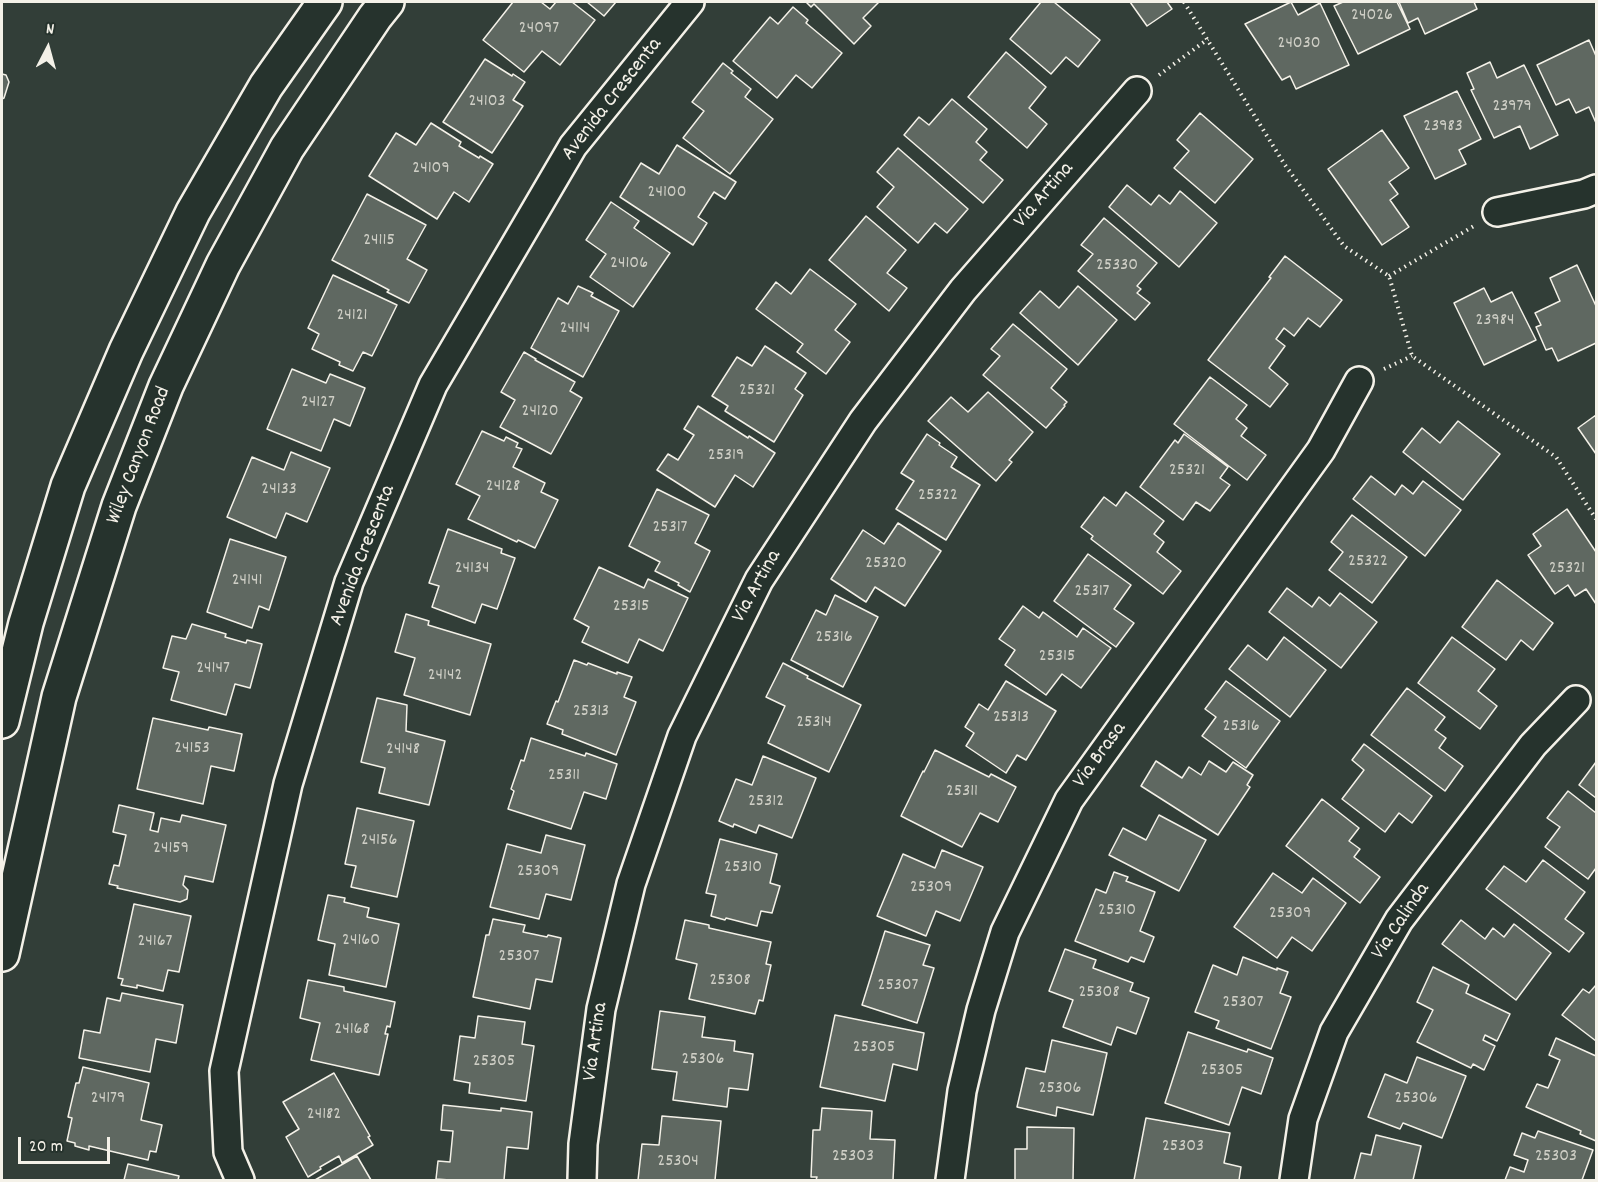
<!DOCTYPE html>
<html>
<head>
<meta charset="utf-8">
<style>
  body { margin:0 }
  #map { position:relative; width:1598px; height:1182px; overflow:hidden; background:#323e38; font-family:Dekko,sans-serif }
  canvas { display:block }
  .frame { position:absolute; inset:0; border:3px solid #f4f1e8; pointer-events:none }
  .north { position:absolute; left:18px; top:18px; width:60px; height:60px; -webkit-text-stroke:4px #26332d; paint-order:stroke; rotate:6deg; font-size:16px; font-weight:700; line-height:24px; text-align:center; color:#f4f1e8 }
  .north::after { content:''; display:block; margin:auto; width:21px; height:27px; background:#f4f1e8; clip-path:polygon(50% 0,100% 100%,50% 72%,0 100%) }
  .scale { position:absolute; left:18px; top:1137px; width:92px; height:27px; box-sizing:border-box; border:3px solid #f4f1e8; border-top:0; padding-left:8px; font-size:18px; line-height:21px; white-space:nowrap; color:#f4f1e8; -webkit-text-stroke:4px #26332d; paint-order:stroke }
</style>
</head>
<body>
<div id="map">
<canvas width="1598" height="1182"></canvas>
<div class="frame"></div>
<div class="north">N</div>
<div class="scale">20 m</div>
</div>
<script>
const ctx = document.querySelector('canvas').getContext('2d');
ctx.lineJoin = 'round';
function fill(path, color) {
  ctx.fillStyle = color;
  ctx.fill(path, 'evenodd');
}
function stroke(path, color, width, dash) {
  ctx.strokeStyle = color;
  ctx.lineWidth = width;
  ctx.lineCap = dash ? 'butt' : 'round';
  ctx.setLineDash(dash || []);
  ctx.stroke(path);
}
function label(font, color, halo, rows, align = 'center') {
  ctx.font = font + ' Dekko,sans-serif';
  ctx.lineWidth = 4.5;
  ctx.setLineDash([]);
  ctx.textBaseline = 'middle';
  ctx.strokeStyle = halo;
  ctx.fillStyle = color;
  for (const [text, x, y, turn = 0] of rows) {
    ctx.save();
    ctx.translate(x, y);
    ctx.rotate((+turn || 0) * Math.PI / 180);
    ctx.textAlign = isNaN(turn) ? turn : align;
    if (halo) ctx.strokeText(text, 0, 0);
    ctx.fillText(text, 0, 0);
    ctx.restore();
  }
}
const building = new Path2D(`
  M513 2H541L550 9 556 2H572L595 20 560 65 542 51 524 72 483 40Z
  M587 2H616L604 16Z
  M806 2H879L863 18 871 26 854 44 814 4 811 7Z
  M1041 2H1054L1100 40 1078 67 1066 57 1051 74 1010 39Z
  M1130 2H1167L1172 9 1147 26Z
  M1291 2 1298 15 1320 3 1349 65 1296 89 1290 76 1282 80 1245 24Z
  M1343 2H1397L1410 29 1358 54 1334 6Z
  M1399 2H1474L1477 9 1425 34 1418 18 1408 23Z
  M793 7 808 20 806 23 842 53 812 88 796 75 777 98 733 61 770 17 778 24Z
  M1589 40 1596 56V123L1589 107 1576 113 1569 99 1556 105 1537 65Z
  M1006 52 1046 87 1029 108 1047 124 1027 148 968 97Z
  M485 59 512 76 513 74 525 82 513 100 523 106 492 153 443 122Z
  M1490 62 1497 78 1524 65 1558 135 1530 149 1520 126 1494 138 1471 90 1474 89 1467 73Z
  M723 63 733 71 731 73 751 89 745 97 773 119 730 174 683 138 704 111 692 102Z
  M2 74 6 75 9 82 4 98 2 99Z
  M1457 91 1481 139 1459 150 1466 164 1435 179 1404 116Z
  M952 99 987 129 976 142 987 152 980 160 1003 180 983 203 904 135 919 117 929 125Z
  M1200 113 1253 159 1215 203 1174 168 1189 151 1177 140Z
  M431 123 461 142 459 146 479 158 480 156 493 164 469 202 454 192 437 219 369 176 396 133 416 145Z
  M1382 130 1409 168 1389 182 1398 194 1390 200 1409 227 1382 245 1328 169Z
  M677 145 736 182 725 199 714 192 698 217 707 223 693 245 620 197 641 163 659 174Z
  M898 148 968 209 947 233 935 223 918 243 877 207 894 187 877 172Z
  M1127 185 1151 205 1159 195 1170 204 1180 191 1217 223 1179 267 1109 207Z
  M367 194 426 225 407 259 427 270 409 303 387 292 389 290 332 260Z
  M611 202 639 221 634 228 670 253 633 307 590 277 606 254 586 240Z
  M866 216 906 250 887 273 907 288 889 311 829 260Z
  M1104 218 1157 263 1137 286 1141 289 1137 293 1150 303 1135 320 1078 271 1093 254 1081 245Z
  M1285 256 1342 300 1320 327 1308 318 1294 336 1284 328 1276 339 1285 346 1269 368 1288 384 1270 407 1208 360 1271 278 1269 277Z
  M1577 265 1596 306V343L1558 361 1552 348 1546 350 1536 327 1541 325 1535 313 1560 301 1550 278Z
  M810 269 856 304 835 330 850 342 826 374 797 352 803 344 756 309 776 282 791 294Z
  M333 275 397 305 372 356 363 352 353 371 339 365 340 362 312 349 319 334 308 328Z
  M578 286 593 293 591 296 619 311 583 377 531 348 558 298 568 304Z
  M1078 286 1117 320 1078 365 1020 313 1040 291 1059 308Z
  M1484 288 1491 302 1512 292 1536 340 1484 365 1454 303Z
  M1013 324 1067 369 1051 388 1067 402 1064 405 1065 406 1046 428 983 375 1000 356 991 349Z
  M765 346 806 373 795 389 803 395 774 442 725 411 728 406 712 396 737 357 752 366Z
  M524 352 536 359 535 360 575 382 570 391 582 398 551 454 500 427 515 400 501 392Z
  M292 369 326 383 330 374 365 388 350 426 334 419 321 451 267 429Z
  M1210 377 1247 405 1236 419 1247 428 1241 436 1266 455 1247 480 1174 424Z
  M988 392 1033 432 1009 460 1012 462 996 481 928 421 951 397 968 412Z
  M698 406 748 438 749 436 775 453 753 487 735 475 715 507 657 470 668 454 678 460 694 435 684 429Z
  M1596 415V454L1578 428Z
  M1458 421 1500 454 1463 500 1403 452 1422 428 1440 443Z
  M482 431 504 441 506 437 518 443 516 447 522 449 513 467 545 483 541 492 558 500 535 548 518 540 517 542 468 519 480 496 456 484Z
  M927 434 940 443 939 445 957 457 951 467 980 485 946 540 896 509 914 481 901 473Z
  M1184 434 1228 467 1220 478 1230 485 1210 511 1196 502 1183 520 1140 487 1175 440 1178 443Z
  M291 452 330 468 307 522 286 513 276 538 227 517 252 457 284 470Z
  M1371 476 1395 495 1402 485 1413 494 1423 481 1461 510 1425 556 1353 499Z
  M657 489 709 515 695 543 710 551 690 592 678 585 679 583 655 571 660 562 629 546Z
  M1126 492 1164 521 1154 534 1164 542 1157 552 1181 571 1163 594 1091 539 1093 536 1081 527 1104 497 1116 506Z
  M1567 509 1596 552V604L1586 589 1575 596 1568 585 1555 594 1528 555 1541 546 1533 534Z
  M1352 515 1407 557 1372 603 1329 570 1343 552 1331 542Z
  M898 523 941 551 905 606 875 587 866 602 831 579 863 530 884 544Z
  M448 529 502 549 501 553 515 558 497 609 482 604 475 623 432 607 439 586 429 583Z
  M230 539 286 557 269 610 259 606 252 628 207 612Z
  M1088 554 1131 585 1114 609 1134 623 1116 647 1054 601Z
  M599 567 644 588 648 579 688 598 663 651 639 639 628 663 582 642 589 627 574 619Z
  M1497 580 1553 623 1533 650 1521 640 1506 660 1462 627Z
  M1287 588 1312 607 1319 597 1330 606 1340 593 1377 622 1341 668 1269 612Z
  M835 595 878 617 843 687 791 660 816 610 826 615Z
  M1023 606 1039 618 1043 612 1077 637 1083 628 1111 648 1081 688 1062 674 1046 695 1005 665 1015 650 999 639Z
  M406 614 429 621 428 625 491 644 470 715 404 695 415 658 395 652Z
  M192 624 226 634 225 637 246 643 247 640 262 644 250 688 235 684 226 715 171 700 179 672 163 668 172 636 186 639Z
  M1284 637 1326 670 1290 717 1229 669 1248 645 1267 660Z
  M1452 637 1495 669 1478 691 1497 706 1480 729 1418 683Z
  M574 660 587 665 588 663 617 674V672L632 677 624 697 636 702 616 755 562 734 563 730 547 724 556 701 558 702Z
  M783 663 808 676 807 678 861 705 829 772 768 743 785 706 766 697Z
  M1006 681 1056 711 1026 760 1017 755 1006 773 966 746 974 733 965 727 979 704 988 710Z
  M1226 681 1280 721 1246 768 1202 736 1216 717 1205 709Z
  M1407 688 1445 717 1435 730 1446 738 1439 748 1463 766 1445 791 1371 735Z
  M377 698 407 705 406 731 445 741 429 805 379 793 385 768 361 762Z
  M153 718 208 730 209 727 242 734 234 771 211 766 203 804 137 789Z
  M531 738 585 756 586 753 617 764 606 799 584 792 571 829 508 809 514 791 511 789 521 760 524 761Z
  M1364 744 1432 796 1412 823 1399 813 1385 832 1342 799 1364 770 1352 760Z
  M935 750 989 777 991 774 1016 787 998 822 980 813 962 847 901 816 923 771 924 772Z
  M763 756 816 778 792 838 759 825 756 833 734 824 733 827 719 821 736 779 752 785Z
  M1156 761 1182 778 1189 767 1201 775 1209 761 1226 772 1233 762 1253 775 1247 785 1250 787 1218 835 1141 786Z
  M1596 762V798L1579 785Z
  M1568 791 1596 813V868L1588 879 1545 847 1560 827 1547 818Z
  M1322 799 1359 828 1349 841 1360 849 1354 857 1380 877 1360 903 1286 846Z
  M119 805 154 813 150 830 158 832 161 818 180 822 182 815 226 825 213 882 185 876 183 885 188 890 187 899 180 902 117 888 118 886 109 884 114 865 119 866 126 835 113 832Z
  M357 808 414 821 397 897 351 887 356 866 345 864Z
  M1159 815 1206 840 1179 891 1109 855 1123 828 1146 840Z
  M546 835 585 845 571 900 546 894 539 919 490 907 507 844 541 853Z
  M720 839 777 854 770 883 780 886 772 913 761 911 757 926 726 918 725 920 711 916 716 895 706 893Z
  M942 850 983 867 960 921 936 911 926 936 877 916 903 854 935 868Z
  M1543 860 1585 892 1565 919 1584 933 1569 952 1486 889 1504 866 1526 882Z
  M1114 872 1128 877 1126 881 1155 892 1140 931 1154 937 1144 962 1131 957 1128 962 1075 941 1096 889 1106 893Z
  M1273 873 1302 893 1313 878 1346 903 1312 951 1292 937 1277 958 1234 927Z
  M328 895 345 898 344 902 369 908 367 917 399 924 386 987 329 975 335 944 318 940Z
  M134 904 191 916 179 972 168 970 163 991 137 985V988L121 985 123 979 118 978Z
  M493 919 525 925 523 932 547 937 548 935 561 938 552 982 536 979 530 1009 473 997 486 935H489Z
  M685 920 709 925V928L771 942 766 964 771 965 763 1001 759 1000 755 1014 689 999 697 964 676 959Z
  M1461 920 1485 939 1493 928 1504 937 1514 924 1551 953 1516 1000 1442 944Z
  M885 931 930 945 923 965 934 968 917 1023 862 1005Z
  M1065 949 1096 960 1093 968 1133 983 1130 991 1149 998 1136 1034 1117 1027 1111 1045 1063 1027 1073 1000 1049 991Z
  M1243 957 1277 970V968L1288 972 1280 993 1291 997 1271 1049 1216 1028 1219 1021 1195 1012 1213 965 1237 975Z
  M1433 967 1469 985 1466 993 1510 1014 1497 1041 1485 1035 1483 1040 1495 1046 1484 1070 1473 1064 1471 1068 1417 1042 1433 1010 1417 1002Z
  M308 980 344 987V991L395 1002 390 1027 387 1026 385 1034H388L379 1075 311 1060 320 1023 300 1018Z
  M1596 985V1041L1562 1015 1583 989 1589 993Z
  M122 993 183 1005 176 1043 156 1039 150 1072 79 1058 84 1030 100 1033 107 998 120 1001Z
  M660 1011 705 1017 702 1037 735 1041 734 1051 753 1054 748 1090 729 1088 727 1107 673 1100 677 1072 652 1069Z
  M835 1015 924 1033 917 1070 893 1064 885 1101 820 1087Z
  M478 1016 525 1022 522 1044 534 1046 526 1101 469 1093 470 1083 454 1080 460 1036 475 1038Z
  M1188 1032 1247 1052 1248 1049 1273 1058 1261 1094 1242 1087 1229 1125 1165 1103Z
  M1556 1038 1596 1056V1141L1580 1134 1581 1131 1526 1107 1537 1084 1548 1088 1560 1060 1549 1055Z
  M1052 1040 1107 1053 1093 1115 1057 1107 1056 1116 1017 1107 1026 1068 1045 1072Z
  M1417 1057 1466 1076 1442 1138 1403 1123 1400 1129 1368 1117 1385 1074 1407 1083Z
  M83 1067 149 1083 141 1120 162 1125 156 1152 150 1151 148 1160 89 1146V1150L75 1146V1143L67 1141 72 1118 68 1117 76 1083H79Z
  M334 1073 370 1136 368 1137 373 1145 342 1163 339 1156 320 1167 321 1169 308 1177 286 1137 299 1129 283 1102Z
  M443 1105 501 1111V1108L532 1112 528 1149 507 1147 504 1180H450L436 1179 438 1161 450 1162 453 1131 441 1130Z
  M822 1108 872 1111 870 1139 895 1140 893 1180H816L817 1177H811L813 1130H820Z
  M662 1116 721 1121 715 1180H638L642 1144 659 1145Z
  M1146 1118 1230 1133 1224 1163 1241 1167 1239 1180H1134Z
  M1027 1127 1074 1128 1073 1180H1015V1149H1027Z
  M1538 1131 1593 1150 1582 1180H1505L1510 1167 1524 1172 1528 1160 1514 1155 1522 1133 1535 1138Z
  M1376 1135 1421 1146 1413 1180H1354L1361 1153 1371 1155Z
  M357 1156 371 1180H315Z
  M128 1164 179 1176 178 1180H124Z`);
fill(building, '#5f6861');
stroke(building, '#f4f1e8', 1.5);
const minor = new Path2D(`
  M1497 212 1584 194 1596 189
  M240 1180 228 1152 224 1071 288 784 349 582 433 385 573 146 690 2
  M582 1180 583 1144 601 1009 631 884 682 736 759 580 863 421 963 290 1137 91
  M950 1180 962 1091 981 1010 1005 932 1069 800 1321 450 1359 381
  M1294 1180 1303 1119 1334 1032 1399 920 1533 745 1576 700`);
const secondary = new Path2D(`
  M2 721 26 623 68 486 126 351 193 212 266 86 325 2
  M2 954 59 697 119 506 166 386 223 265 287 148 375 17 387 2`);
stroke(minor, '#f4f1e8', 32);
stroke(secondary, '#f4f1e8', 38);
stroke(new Path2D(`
  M1184 2 1285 165 1344 246 1389 276 1412 356 1556 457 1596 519
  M1159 75 1208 39
  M1389 276 1474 226
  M1384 369 1412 356`), '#f4f1e8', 4, [1.5, 4.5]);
stroke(minor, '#26332d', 27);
stroke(secondary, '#26332d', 33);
label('18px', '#cfcfc6', null, [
  ["24026",1372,17],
  ["24097",539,30],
  ["24030",1299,45],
  ["24103",487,103],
  ["23979",1512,108],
  ["23983",1443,128],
  ["24109",431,170],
  ["24100",667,194],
  ["24115",379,242],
  ["24106",629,265],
  ["25330",1117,267],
  ["24121",352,317],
  ["23984",1495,322],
  ["24114",575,330],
  ["25321",757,392],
  ["24127",318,404],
  ["24120",540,413],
  ["25319",726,457],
  ["25321",1187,472],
  ["24128",503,488],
  ["24133",279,491],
  ["25322",938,497],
  ["25317",670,529],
  ["25322",1368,563],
  ["25320",886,565],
  ["24134",472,570],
  ["25321",1567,570],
  ["24141",247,582],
  ["25317",1092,593],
  ["25315",631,608],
  ["25316",834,639],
  ["25315",1057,658],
  ["24147",213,670],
  ["24142",445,677],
  ["25313",591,713],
  ["25313",1011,719],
  ["25314",814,724],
  ["25316",1241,728],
  ["24153",192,750],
  ["24148",403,751],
  ["25311",564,777],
  ["25311",962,793],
  ["25312",766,803],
  ["24156",379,842],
  ["24159",171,850],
  ["25310",743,869],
  ["25309",538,873],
  ["25309",931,889],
  ["25310",1117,912],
  ["25309",1290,915],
  ["24160",361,942],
  ["24167",155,943],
  ["25307",519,958],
  ["25308",730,982],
  ["25307",898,987],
  ["25308",1099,994],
  ["25307",1243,1004],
  ["24168",352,1031],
  ["25305",874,1049],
  ["25306",703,1061],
  ["25305",494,1063],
  ["25305",1222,1072],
  ["25306",1060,1090],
  ["24179",108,1100],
  ["25306",1416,1100],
  ["24182",324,1116],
  ["25303",1183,1148],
  ["25303",853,1158],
  ["25303",1556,1158],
  ["25304",678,1163]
]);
label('21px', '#f4f1e8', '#26332d', [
  ["Avenida Crescenta",613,100,-52],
  ["Via Artina",1045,196,-49],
  ["Wiley Canyon Road",140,456,-69],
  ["Avenida Crescenta",364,556,-69],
  ["Via Artina",758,587,-61],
  ["Via Brasa",1101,756,-54],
  ["Via Calinda",1402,922,-56],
  ["Via Artina",597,1042,-82]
]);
</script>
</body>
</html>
